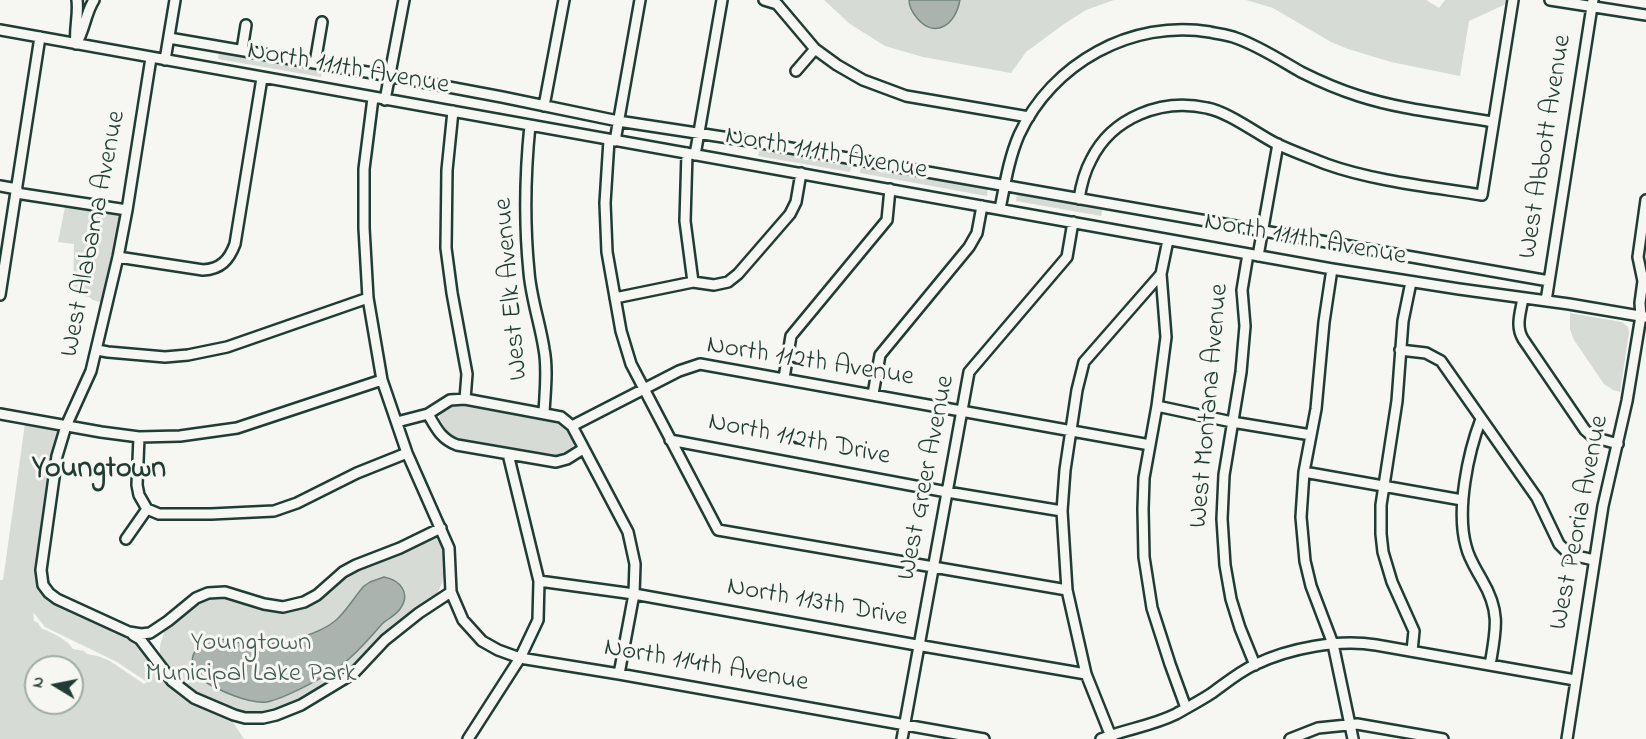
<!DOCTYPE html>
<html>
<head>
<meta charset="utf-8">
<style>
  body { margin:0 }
  #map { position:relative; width:1646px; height:739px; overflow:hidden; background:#f6f6f2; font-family:"Indie Flower",sans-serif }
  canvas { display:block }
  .north { position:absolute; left:24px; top:655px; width:60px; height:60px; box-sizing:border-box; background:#f6f6f2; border:2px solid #a0aca6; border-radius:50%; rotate:280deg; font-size:16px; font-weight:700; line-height:24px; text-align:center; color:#1f3d34 }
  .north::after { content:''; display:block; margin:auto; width:21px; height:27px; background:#1f3d34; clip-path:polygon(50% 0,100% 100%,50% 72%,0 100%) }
</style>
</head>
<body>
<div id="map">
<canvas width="1646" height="739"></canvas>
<div class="north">N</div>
</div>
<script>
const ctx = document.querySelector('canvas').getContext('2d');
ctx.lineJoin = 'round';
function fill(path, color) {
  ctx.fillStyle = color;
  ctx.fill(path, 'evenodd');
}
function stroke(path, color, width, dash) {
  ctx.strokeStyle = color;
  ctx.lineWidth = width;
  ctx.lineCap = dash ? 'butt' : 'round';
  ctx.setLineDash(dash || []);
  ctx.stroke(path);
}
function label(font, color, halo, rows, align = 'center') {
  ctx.font = font + ' "Indie Flower",sans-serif';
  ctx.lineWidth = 6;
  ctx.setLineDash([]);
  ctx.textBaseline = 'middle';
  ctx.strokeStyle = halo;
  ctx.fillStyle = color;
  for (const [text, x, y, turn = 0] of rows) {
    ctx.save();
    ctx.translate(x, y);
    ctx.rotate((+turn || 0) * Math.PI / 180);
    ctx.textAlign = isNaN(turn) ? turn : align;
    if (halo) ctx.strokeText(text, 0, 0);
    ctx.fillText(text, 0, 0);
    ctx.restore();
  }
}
fill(new Path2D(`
  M824 0H1114L1086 10 1064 24 1026 52 1011 73 923 57 885 46 850 24Z
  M1246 0H1426L1439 8 1445 0H1507L1506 4 1469 21 1460 76 1391 62 1348 49 1331 42 1273 8Z
  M219 51 322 69 321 77 218 59Z
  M760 148 852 164 850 172 758 156Z
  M861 165 988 188 987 196 860 173Z
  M1017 193 1103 208 1101 216 1016 201Z
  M65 207 117 215 120 217 121 221 103 303 93 300 89 297 73 294 74 244 58 242Z
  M1570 313 1622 322 1628 327 1629 332 1620 392 1613 390 1604 384 1574 340 1570 329Z
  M457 404H463L559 421C582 436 579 455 550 457L457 440C435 431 431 411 457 404Z
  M25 424 55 429 57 430 59 434 53 459 37 571 55 602 127 636 138 644 176 691 195 703 231 719 244 739H0V580H3ZM33 612 45 627 117 662 147 682 144 684 110 661 98 656 87 654 84 651 73 649 68 643 58 636 46 630 42 629 38 623 34 621ZM36 667H72V703H36Z
  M436 534 438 535 444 544 446 561 442 583 438 592 433 598 350 672 297 702 274 712 246 715 200 697 180 684 160 659V646L165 629 192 605 204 599 215 596H224L283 610 331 586 354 569Z`), '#d6dbd6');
const water = new Path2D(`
  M909 0H960C956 24 935 40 917 18 912 12 909 7 909 0Z
  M384 577C401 580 411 594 400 609 395 616 387 619 382 624 370 638 358 652 344 663 330 675 283 699 267 702 248 704 218 690 202 680 191 673 189 659 197 648 208 632 228 641 243 643 249 644 256 644 262 644 284 643 318 635 335 621 347 611 354 597 364 586L370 582Z`);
fill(water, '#aab3ae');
stroke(water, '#72847d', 1.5);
const minor = new Path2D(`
  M764 0 777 4 815 49 837 65 863 80 906 96 1029 117
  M1550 0 1646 15
  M0 30 1332 269 1459 289 1569 304 1646 317
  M169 38 390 76 502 97 618 121 762 143 1549 281
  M76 44C85 30 85 14 94 0
  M76 44C74 29 79 15 77 0
  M242 50 246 25
  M151 58 127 210 118 257 91 371 66 426 57 456 41 570 43 585 49 593 57 599 129 632 141 634 150 633 168 621 196 598 208 593 225 592 264 604 283 607 304 602 317 595 343 572 356 565 400 548 441 528
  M165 60 175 0
  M315 63 322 22
  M796 71 815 49
  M373 98 364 169V228L368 298 382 380 407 453 449 548 451 592 463 620 482 641 498 650 520 658 619 674 984 739
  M385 100 404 0
  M544 106 564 0
  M453 111 447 170 446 248 452 293 467 374 465 399
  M530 125C525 174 524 222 529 272 531 298 540 323 544 349 548 370 545 392 544 413
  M609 140 605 203 607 252 621 331 631 364 718 530 1067 590
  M615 141 640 0
  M687 153 685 221 693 282
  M695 155 722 0
  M0 186 17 189
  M16 193 127 210
  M1079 199C1081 186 1085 171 1091 160 1112 117 1162 98 1207 108 1228 112 1256 133 1275 143 1291 151 1309 157 1326 164 1373 181 1432 187 1482 195L1513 0
  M1000 209C1005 184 1009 158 1019 135 1052 63 1132 19 1210 32 1218 34 1228 35 1236 38 1259 46 1280 60 1301 72 1319 81 1340 90 1359 96 1402 110 1449 114 1493 122
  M1248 254 1242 290 1245 326 1241 372 1224 475 1222 519 1225 565 1231 599 1240 628 1255 665
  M1258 256 1278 144
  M118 257 203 270C221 269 229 260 235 244L262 78
  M1332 269 1324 322 1316 409 1304 472 1301 517 1305 561 1311 586 1333 644 1353 739
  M1161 274 1166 337 1157 406 1144 478 1143 509 1144 557 1152 608 1170 664 1186 708
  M1411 282 1403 321 1397 401 1381 505V534L1383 552 1392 582 1414 631 1412 651
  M0 295 40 37
  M615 298 693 282 714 285 728 282 738 274 790 214 796 202 801 173
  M1523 298C1521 311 1515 326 1523 339L1585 430 1593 437 1618 444
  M1546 301 1593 0
  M97 350 108 352 165 357 188 355 227 347 368 298
  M1400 350 1426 353 1441 361 1537 498 1559 544 1566 551 1572 555 1594 560
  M784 378 791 336 887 220 890 189
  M873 394 880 355 969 247 977 233 982 206
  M1157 406 1232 422 1311 435
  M0 414 101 432 139 437 180 436 237 428 382 380
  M428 414C436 428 441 439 457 445L556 462 567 459 583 449
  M1481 419C1468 453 1456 510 1466 546 1469 559 1476 569 1482 580 1501 612 1496 630 1490 665
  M397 422 428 414 450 400 465 399 561 417 572 426 628 532 635 564 634 594 619 674
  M572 426 679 371 700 364 1150 445
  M670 440 947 492 1062 511
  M1304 472 1462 500
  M147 509 159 514H211L274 511 297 503 357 473 407 453
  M126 539 147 509 139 495 137 485 139 437
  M539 581 634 594 911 644 1086 674
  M133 635 140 639 172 681 194 698 234 715 245 718H263L276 715 301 705 354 673 385 640 419 613 451 592
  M468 739 520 658 538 620 539 581 508 454
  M902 739 969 372 1067 257 1073 222
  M1101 739C1126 729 1152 726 1176 714 1188 707 1200 701 1212 693 1226 683 1239 672 1254 665 1289 648 1338 639 1376 645L1575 680
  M1112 739 1086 674 1067 590 1062 511 1065 470 1077 390 1084 362 1161 274 1168 240
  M1290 739 1318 728 1357 724 1443 739
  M1567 739 1603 506 1627 401 1641 316 1640 303 1643 281 1638 257 1646 200`);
stroke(minor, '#1f3d34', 14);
stroke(minor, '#f6f6f2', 9);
label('27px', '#1f3d34', '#f6f6f2', [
  ["North 111th Avenue",348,70,10],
  ["West Abbott Avenue",1547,147,-81],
  ["North 111th Avenue",826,155,10],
  ["West Alabama Avenue",95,234,-79],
  ["North 111th Avenue",1305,241,10],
  ["West Elk Avenue",513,289,-95],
  ["North 112th Avenue",810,363,9],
  ["West Montana Avenue",1211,406,-85],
  ["North 112th Drive",799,441,11],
  ["West Greer Avenue",928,478,-79],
  ["West Peoria Avenue",1581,523,-79],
  ["North 113th Drive",817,604,10],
  ["North 114th Avenue",706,667,10]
]);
label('27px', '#445d54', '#f6f6f2', [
  ["Youngtown",251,645],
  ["Municipal Lake Park",251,676]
]);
label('bold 30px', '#1f3d34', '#f6f6f2', [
  ["Youngtown",99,471]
]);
</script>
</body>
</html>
